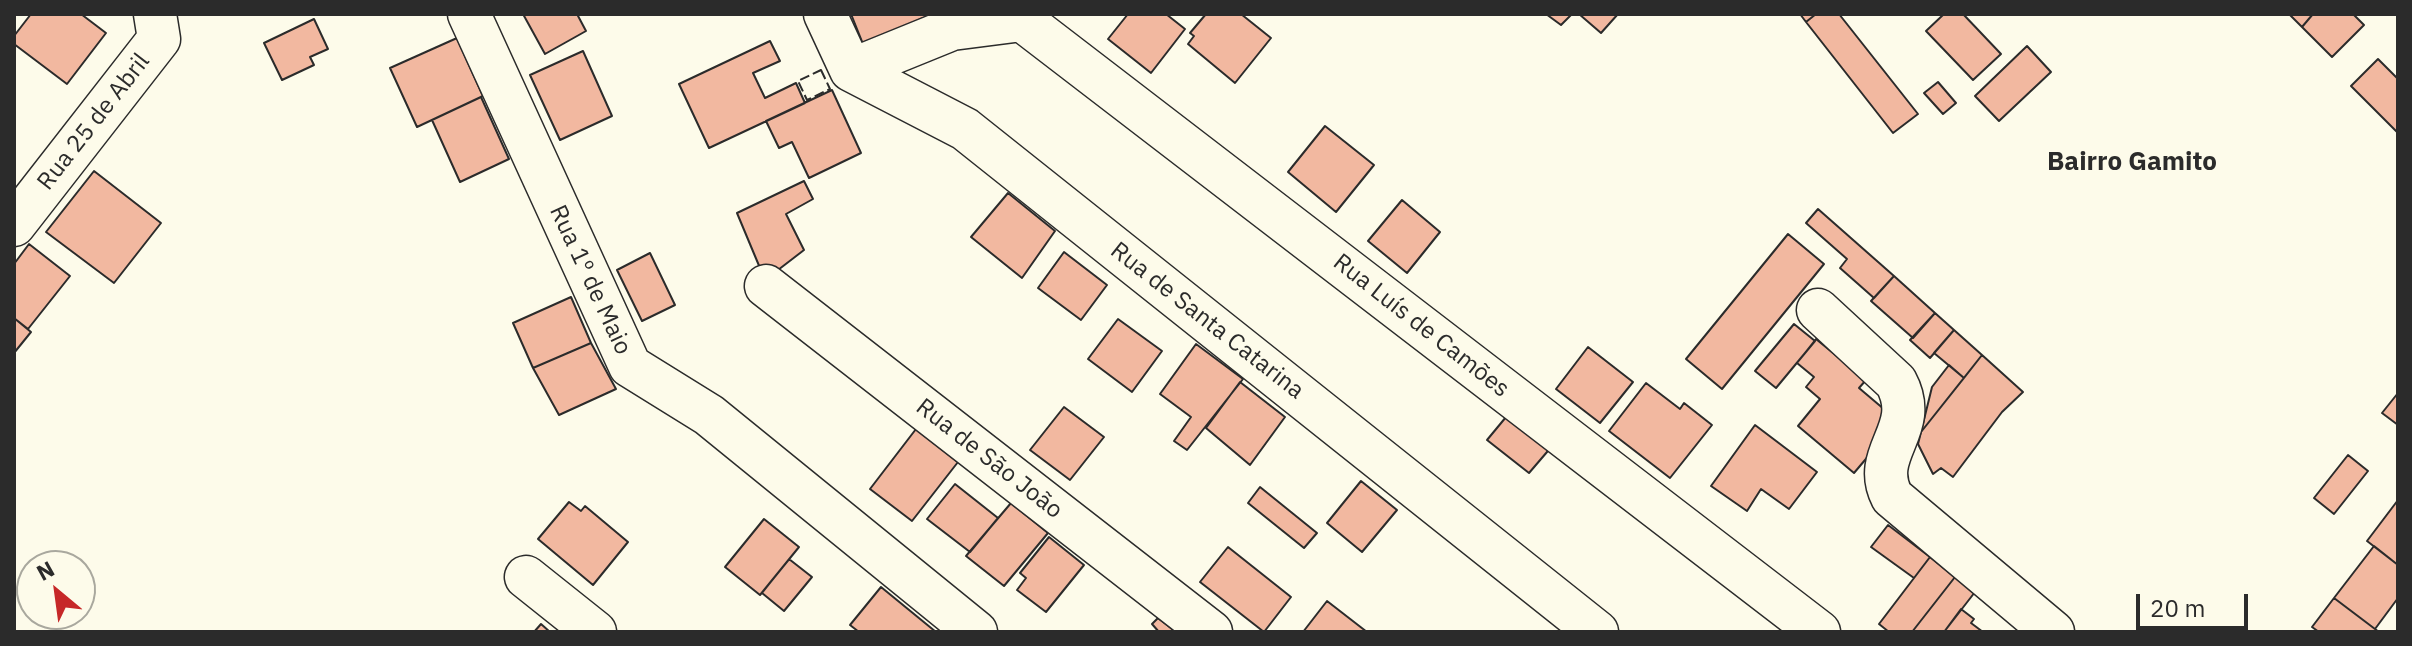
<!DOCTYPE html>
<html>
<head>
<meta charset="utf-8">
<style>
  body { margin:0 }
  #map { position:relative; width:2412px; height:646px; overflow:hidden; background:#fdfbea; font-family:"IBM Plex Sans",sans-serif }
  canvas { display:block }
  .frame { position:absolute; inset:0; border:16px solid #2b2b2b; pointer-events:none }
  .north { position:absolute; left:16px; top:550px; width:80px; height:80px; box-sizing:border-box; background:#fdfbea; border:2px solid #a9a89e; border-radius:50%; rotate:331deg; font-size:22px; font-weight:700; line-height:32px; text-align:center; color:#2b2b2b }
  .north::after { content:''; display:block; margin:auto; width:28px; height:36px; background:#c62828; clip-path:polygon(50% 0,100% 100%,50% 72%,0 100%) }
  .scale { position:absolute; left:2136px; top:594px; width:112px; height:36px; box-sizing:border-box; border:4px solid #2b2b2b; border-top:0; padding-left:10px; font-size:24px; line-height:28px; white-space:nowrap; color:#2b2b2b; -webkit-text-stroke:6px #fdfbea; paint-order:stroke }
</style>
</head>
<body>
<div id="map">
<canvas width="2412" height="646"></canvas>
<div class="frame"></div>
<div class="north">N</div>
<div class="scale">20 m</div>
</div>
<script>
const ctx = document.querySelector('canvas').getContext('2d');
ctx.lineJoin = 'round';
function fill(path, color) {
  ctx.fillStyle = color;
  ctx.fill(path, 'evenodd');
}
function stroke(path, color, width, dash) {
  ctx.strokeStyle = color;
  ctx.lineWidth = width;
  ctx.lineCap = dash ? 'butt' : 'round';
  ctx.setLineDash(dash || []);
  ctx.stroke(path);
}
function label(font, color, halo, rows, align = 'center') {
  ctx.font = font + ' "IBM Plex Sans",sans-serif';
  ctx.lineWidth = 6;
  ctx.setLineDash([]);
  ctx.textBaseline = 'middle';
  ctx.strokeStyle = halo;
  ctx.fillStyle = color;
  for (const [text, x, y, turn = 0] of rows) {
    ctx.save();
    ctx.translate(x, y);
    ctx.rotate((+turn || 0) * Math.PI / 180);
    ctx.textAlign = isNaN(turn) ? turn : align;
    if (halo) ctx.strokeText(text, 0, 0);
    ctx.fillText(text, 0, 0);
    ctx.restore();
  }
}
const building = new Path2D(`
  M31 14H81L106 33 67 84 14 44V36Z
  M523 14H577L586 31 545 54Z
  M851 14H927L928 16 863 44Z
  M1128 14H1166L1185 29 1151 73 1108 39Z
  M1206 14H1241L1271 38 1235 83 1188 44 1194 36 1190 33Z
  M1546 14H1572L1561 25Z
  M1579 14H1618L1601 33Z
  M1800 14H1816L1806 22Z
  M1816 14H1839L1918 114 1893 133 1806 22Z
  M1944 14H1963L2001 54 1973 80 1926 31Z
  M2289 14H2313L2302 27Z
  M2313 14H2353L2364 25 2332 57 2302 27Z
  M314 19 328 49 310 57 314 65 282 80 264 43Z
  M457 38 483 96 417 127 390 68Z
  M770 41 780 61 753 73 765 98 796 83 805 103 709 148 679 84Z
  M2027 46 2051 72 1999 121 1975 96Z
  M583 51 612 116 560 140 530 75Z
  M2378 59 2398 79V133L2351 86Z
  M1938 82 1956 103 1943 114 1924 93Z
  M832 90 861 153 809 178 792 142 779 148 766 121Z
  M481 97 509 159 460 182 432 120Z
  M1325 126 1374 165 1336 212 1288 172Z
  M94 171 161 223 114 283 46 232Z
  M804 181 813 199 786 214 804 250 765 280 737 213Z
  M1008 193 1055 231 1022 278 971 237Z
  M1402 200 1440 232 1407 273 1368 241Z
  M1818 209 1894 276 1874 298 1840 268 1847 259 1806 223Z
  M1788 234 1824 264 1722 389 1686 359Z
  M29 244 70 276 28 329 14 318V264Z
  M1064 252 1107 285 1081 320 1038 288Z
  M650 253 675 305 642 321 617 270Z
  M1894 276 1935 313 1913 338 1871 301Z
  M571 297 591 343 533 368 513 323Z
  M1935 313 1954 330 1930 358 1910 340Z
  M14 318 31 332 14 353Z
  M1118 319 1162 351 1132 392 1088 359Z
  M1794 324 1815 341 1776 388 1755 371Z
  M1954 330 1982 355 1964 378 1934 353Z
  M1816 339 1866 380 1859 388 1898 421 1854 473 1798 426 1820 399 1806 387 1814 377 1797 363Z
  M591 343 616 389 559 415 533 368Z
  M1196 344 1243 379 1187 450 1174 441 1191 417 1160 394Z
  M1588 347 1633 382 1600 423 1556 389Z
  M1982 355 2023 392 2002 412 1953 477 1941 468 1933 474 1918 444 1921 432Z
  M1949 365 1964 378 1921 432 1932 387Z
  M1240 382 1285 417 1250 465 1206 428Z
  M1646 383 1680 409 1684 403 1712 425 1670 478 1609 431Z
  M2398 393V425L2382 413Z
  M1064 407 1104 437 1070 480 1030 450Z
  M1511 411 1553 445 1529 473 1487 440Z
  M1755 425 1817 472 1789 509 1761 489 1747 511 1711 486Z
  M916 429 958 462 912 521 870 489Z
  M2348 455 2368 471 2334 514 2314 498Z
  M1361 481 1397 510 1362 552 1327 523Z
  M955 484 998 518 970 552 927 519Z
  M1260 487 1317 533 1304 548 1248 503Z
  M2398 500V565L2367 541Z
  M569 502 581 511 585 506 628 542 593 585 538 539Z
  M1011 503 1048 533 1004 586 966 556Z
  M764 519 799 547 760 595 725 567Z
  M1888 525 1930 557 1914 578 1871 547Z
  M1049 537 1084 565 1046 612 1017 590 1026 578 1020 573Z
  M2374 546 2398 565V598L2375 629 2334 598Z
  M1228 547 1291 597 1264 632 1200 582Z
  M1930 557 1955 577 1912 632H1889L1879 624Z
  M789 559 812 577 784 611 762 593Z
  M1955 577 1975 592 1944 632H1912Z
  M881 587 936 632H859L850 625Z
  M2334 598 2375 629 2379 632H2319L2312 627Z
  M1327 601 1367 632H1303Z
  M1961 609 1974 619 1971 623 1983 632H1944Z
  M1158 618 1176 632H1159L1152 624Z
  M541 624 550 632H534Z`);
fill(building, '#f2b8a0');
stroke(building, '#2b2b2b', 2);
const minor = new Path2D(`
  M469 14 630 366 709 415 976 632
  M825 14 851 70 965 129 1597 632
  M851 70 952 29 1022 20 1819 632
  M14 225 159 39 155 14
  M766 286 1211 632
  M1818 310 1896 382C1922 430 1869 452 1892 497L2053 632
  M526 577 595 632`);
stroke(minor, '#2b2b2b', 45);
stroke(minor, '#fdfbea', 42);
stroke(new Path2D(`
  M821 70 830 89 807 100 798 81Z`), '#2b2b2b', 2, [10, 4]);
label('24px', '#2b2b2b', '#fdfbea', [
  ["Rua 25 de Abril",94,122,-52],
  ["Rua 1º de Maio",590,280,65],
  ["Rua de Santa Catarina",1207,321,38],
  ["Rua Luís de Camões",1421,326,38],
  ["Rua de São João",989,459,38]
]);
label('bold 26px', '#2b2b2b', '#fdfbea', [
  ["Bairro Gamito",2132,162]
]);
</script>
</body>
</html>
